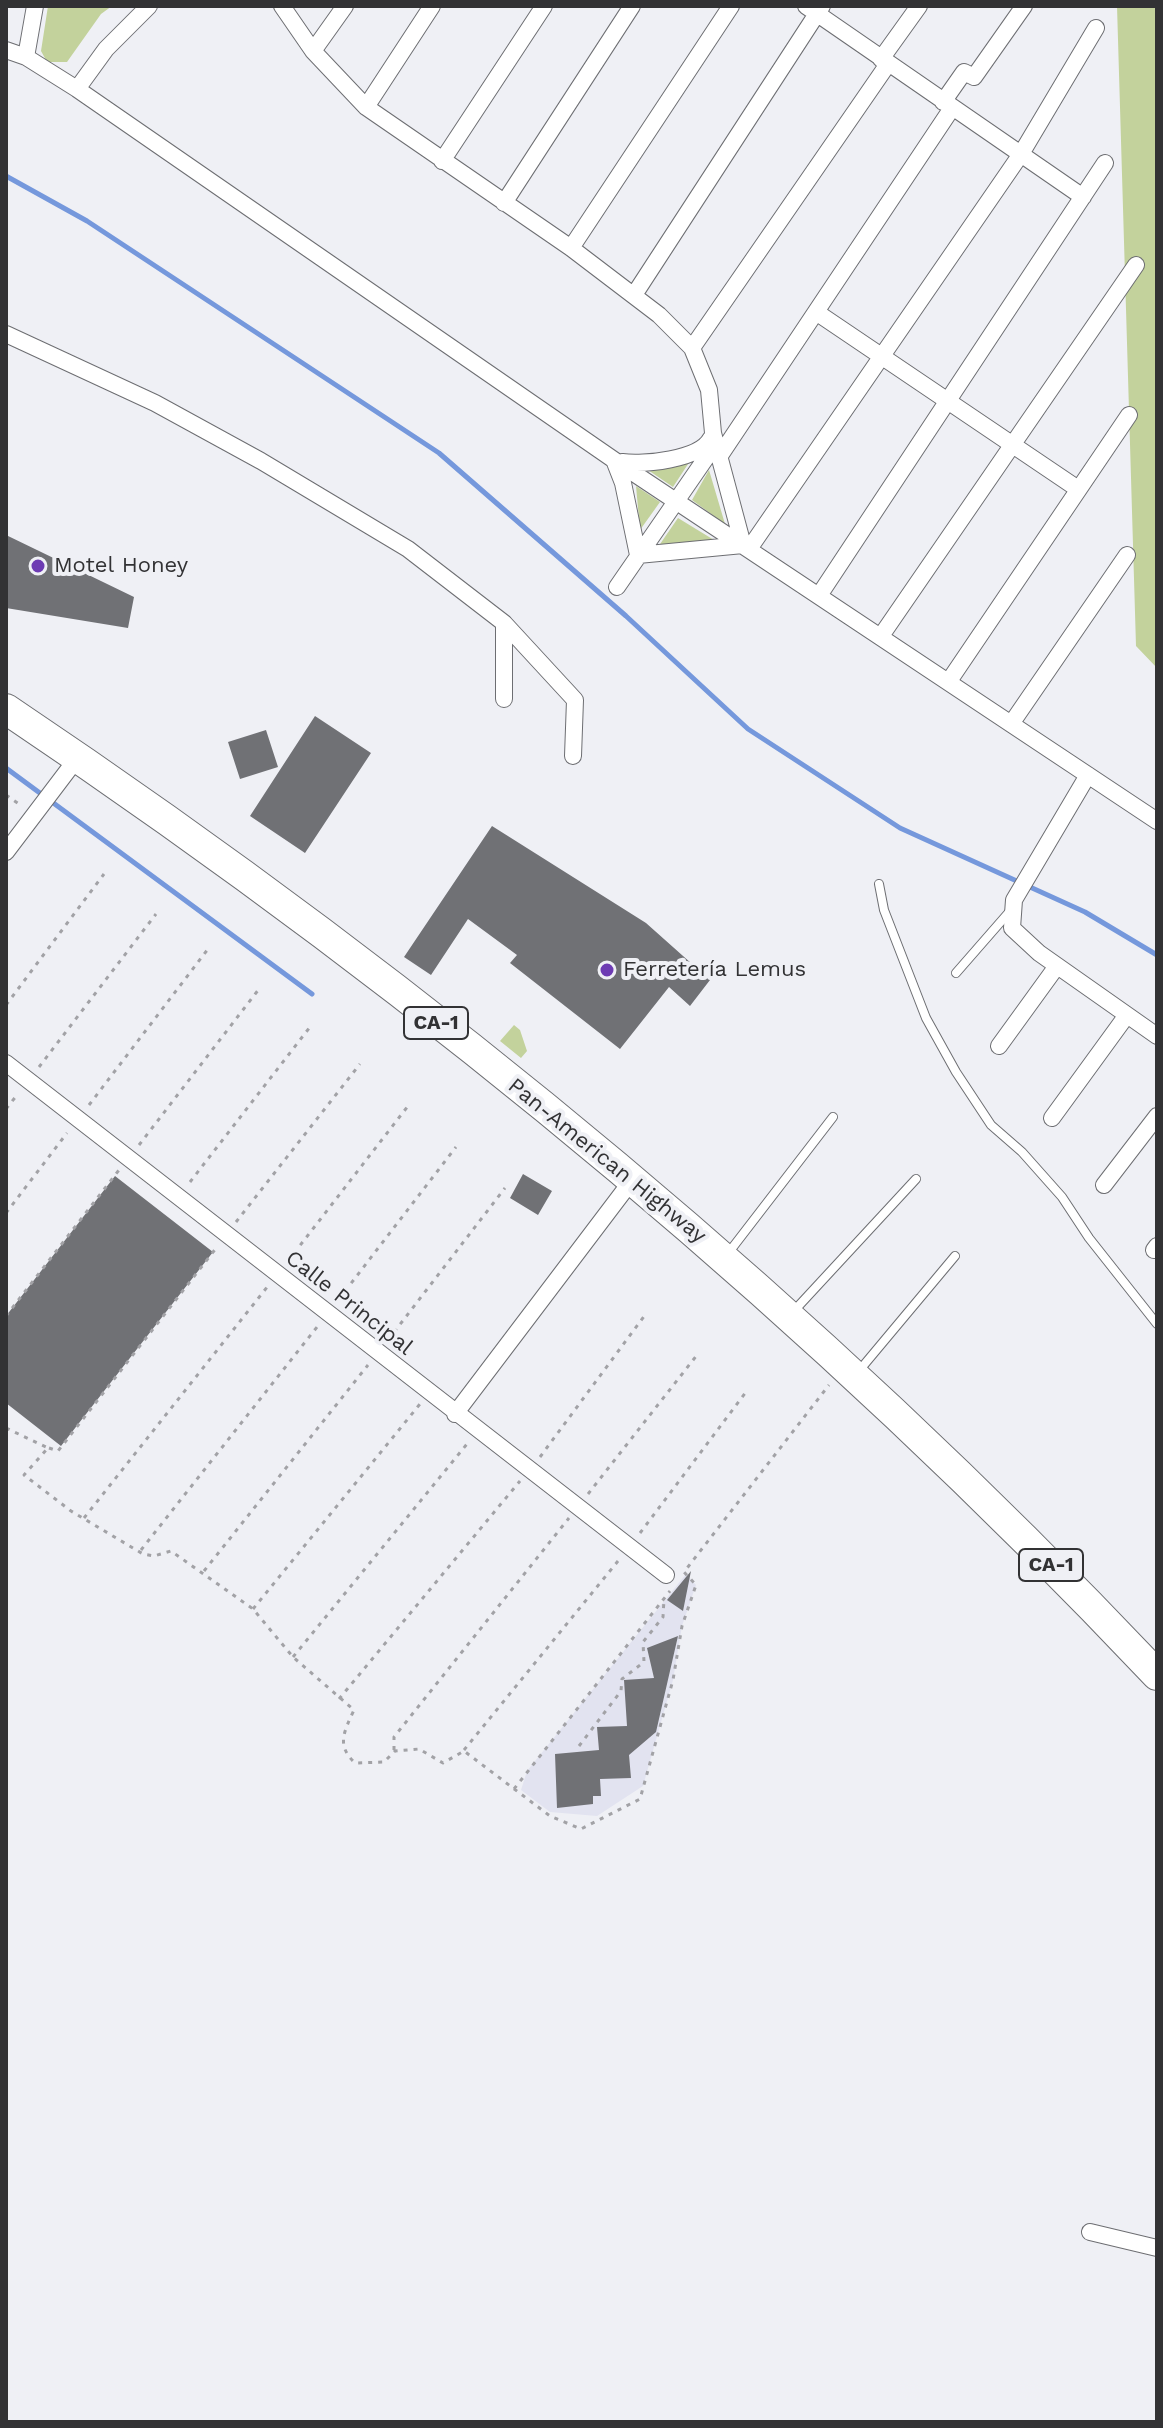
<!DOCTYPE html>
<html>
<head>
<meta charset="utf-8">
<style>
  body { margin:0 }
  #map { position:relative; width:1163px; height:2428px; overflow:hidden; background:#eff0f5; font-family:"Work Sans",sans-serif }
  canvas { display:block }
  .frame { position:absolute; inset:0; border:8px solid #323234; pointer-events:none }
</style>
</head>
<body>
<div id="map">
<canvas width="1163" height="2428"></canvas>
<div class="frame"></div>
</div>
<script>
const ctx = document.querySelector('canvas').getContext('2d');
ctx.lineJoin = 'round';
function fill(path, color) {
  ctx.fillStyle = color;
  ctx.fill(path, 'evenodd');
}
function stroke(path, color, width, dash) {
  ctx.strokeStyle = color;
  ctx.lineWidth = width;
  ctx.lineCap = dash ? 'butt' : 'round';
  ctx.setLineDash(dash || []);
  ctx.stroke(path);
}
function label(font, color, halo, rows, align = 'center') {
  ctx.font = font + ' "Work Sans",sans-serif';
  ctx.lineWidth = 8;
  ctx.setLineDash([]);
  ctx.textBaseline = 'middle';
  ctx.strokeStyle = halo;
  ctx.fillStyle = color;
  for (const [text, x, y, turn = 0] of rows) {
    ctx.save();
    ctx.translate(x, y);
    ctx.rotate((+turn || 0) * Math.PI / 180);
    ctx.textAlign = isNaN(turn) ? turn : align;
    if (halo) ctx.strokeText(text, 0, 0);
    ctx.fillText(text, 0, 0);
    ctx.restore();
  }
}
fill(new Path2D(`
  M686 1574 696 1585 682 1626 673 1680 643 1786 597 1816 550 1812 521 1790 527 1771Z`), '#e2e3f0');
fill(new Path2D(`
  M48 6H112L101 14 67 62H47L41 51Z
  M1117 6H1157V668L1136 646Z
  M692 458 673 487 648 470Z
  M709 470 725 524 692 500Z
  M636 486 660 502 640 530Z
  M678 518 714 540 658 547Z
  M514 1025 520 1030 527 1051 521 1058 500 1041Z`), '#c3d29c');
stroke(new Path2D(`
  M6 176 87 221 439 453 626 616 748 729 900 828 1085 912 1157 955
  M6 768 312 994`), '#7598dc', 5);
fill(new Path2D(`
  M6 535 134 597 128 628 6 608Z
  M315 716 371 753 305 853 250 816Z
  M266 730 278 767 240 779 228 742Z
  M492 826 646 923 710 980 690 1006 669 987 620 1049 510 963 517 955 468 919 431 975 404 957Z
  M523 1174 552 1191 538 1215 510 1198Z
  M115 1176 213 1252 61 1446 6 1403V1316Z
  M691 1571 683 1611 667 1600Z
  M678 1636 656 1732 629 1755 631 1778 600 1779 601 1796H593V1804L557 1808 555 1754 599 1750 597 1727 627 1726 624 1680 654 1678 647 1648Z`), '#707175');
const lane = new Path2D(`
  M879 884 884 910 926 1018 956 1072 991 1125 1022 1152 1062 1197 1089 1238 1157 1324
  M956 973 1011 910
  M726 1256 833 1117
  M792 1313 916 1179
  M858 1372 955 1256`);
const street = new Path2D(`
  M282 6 313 51 366 107 571 248 659 315 692 348 709 390 713 433 743 545 638 555
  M806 6 1083 197
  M6 50 26 57 77 89 614 460 1157 821
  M313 51 345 6
  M26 57 35 6
  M881 59 919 6
  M77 89 106 49 149 6
  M943 102 964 72 974 77 1024 6
  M366 107 432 6
  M442 161 544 6
  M504 203 632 6
  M571 248 731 6
  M634 295 822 6
  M816 312 1078 489
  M6 334 155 403 261 461 408 549 504 623V699
  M692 348 888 64
  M719 457 952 108
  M614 460 623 483 638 555
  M622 462C643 465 700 460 711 438
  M749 549 1021 154 1096 28
  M617 587 708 455 712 437
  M820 594 1105 163
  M504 623 575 700 573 756
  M881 636 1136 265
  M949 681 1129 415
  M1011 724 1127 555
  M1088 775 1014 900 1012 928 1039 953 1157 1036
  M6 852 78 757
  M999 1046 1057 966
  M6 1063 666 1575
  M1052 1118 1127 1015
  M1104 1185 1157 1116
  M1154 1250 1157 1246
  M455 1414 633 1179
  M1090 2232 1157 2248`);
const highway = new Path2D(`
  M6 709C422 988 813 1311 1157 1675`);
stroke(lane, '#6d6e72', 10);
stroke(street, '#6d6e72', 18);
stroke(highway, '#6d6e72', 32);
stroke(new Path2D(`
  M6 795 19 804
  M6 1005 104 874
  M39 1067 156 914
  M89 1105 208 949
  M6 1109 17 1095
  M139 1145 259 989
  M190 1182 310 1027
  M6 1213 67 1133
  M236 1222 360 1064
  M288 1261 408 1106
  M339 1299 456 1147
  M6 1316 119 1170
  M388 1340 505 1188
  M6 1428 48 1448 24 1475 71 1511 143 1554 154 1556 171 1551 253 1609 293 1657 354 1710C344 1732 336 1745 355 1763L384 1762 395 1751 419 1749 443 1763 464 1751 550 1816 581 1829 640 1799 673 1680 682 1626 696 1585 684 1572 829 1385
  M49 1448 58 1451 217 1247
  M540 1457 645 1315
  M588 1494 697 1355
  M84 1518 268 1286
  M640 1533 746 1392
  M141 1550 317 1327
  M204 1571 368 1365
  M253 1609 420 1404
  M293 1657 467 1444
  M339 1699 520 1481
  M579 1746 621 1691 622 1679 644 1662 643 1642 663 1617 664 1599
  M394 1750V1737L569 1518
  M464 1750 618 1561
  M514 1789 670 1591`), '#a2a2a6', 3, [4, 6]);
stroke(lane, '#fff', 8);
stroke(street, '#fff', 16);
stroke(highway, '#fff', 30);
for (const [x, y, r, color] of [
  [38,566,8,"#6d3bb3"],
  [607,970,8,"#6d3bb3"]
]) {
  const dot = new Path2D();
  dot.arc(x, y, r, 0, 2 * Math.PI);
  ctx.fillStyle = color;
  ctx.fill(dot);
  stroke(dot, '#eff0f5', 3);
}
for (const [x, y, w] of [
  [436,1023,64],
  [1051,1565,64]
]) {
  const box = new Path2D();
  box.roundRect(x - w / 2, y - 16, w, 32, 6);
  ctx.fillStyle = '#eff0f5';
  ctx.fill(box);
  stroke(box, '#323234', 2);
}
label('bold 20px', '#323234', null, [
  ["CA-1",436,1023],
  ["CA-1",1051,1565]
]);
label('22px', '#323234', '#eff0f5', [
  ["Motel Honey",54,566],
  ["Ferretería Lemus",623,970]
], 'left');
label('22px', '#323234', '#eff0f5', [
  ["Pan-American Highway",607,1161,39],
  ["Calle Principal",349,1303,38]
]);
</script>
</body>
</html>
